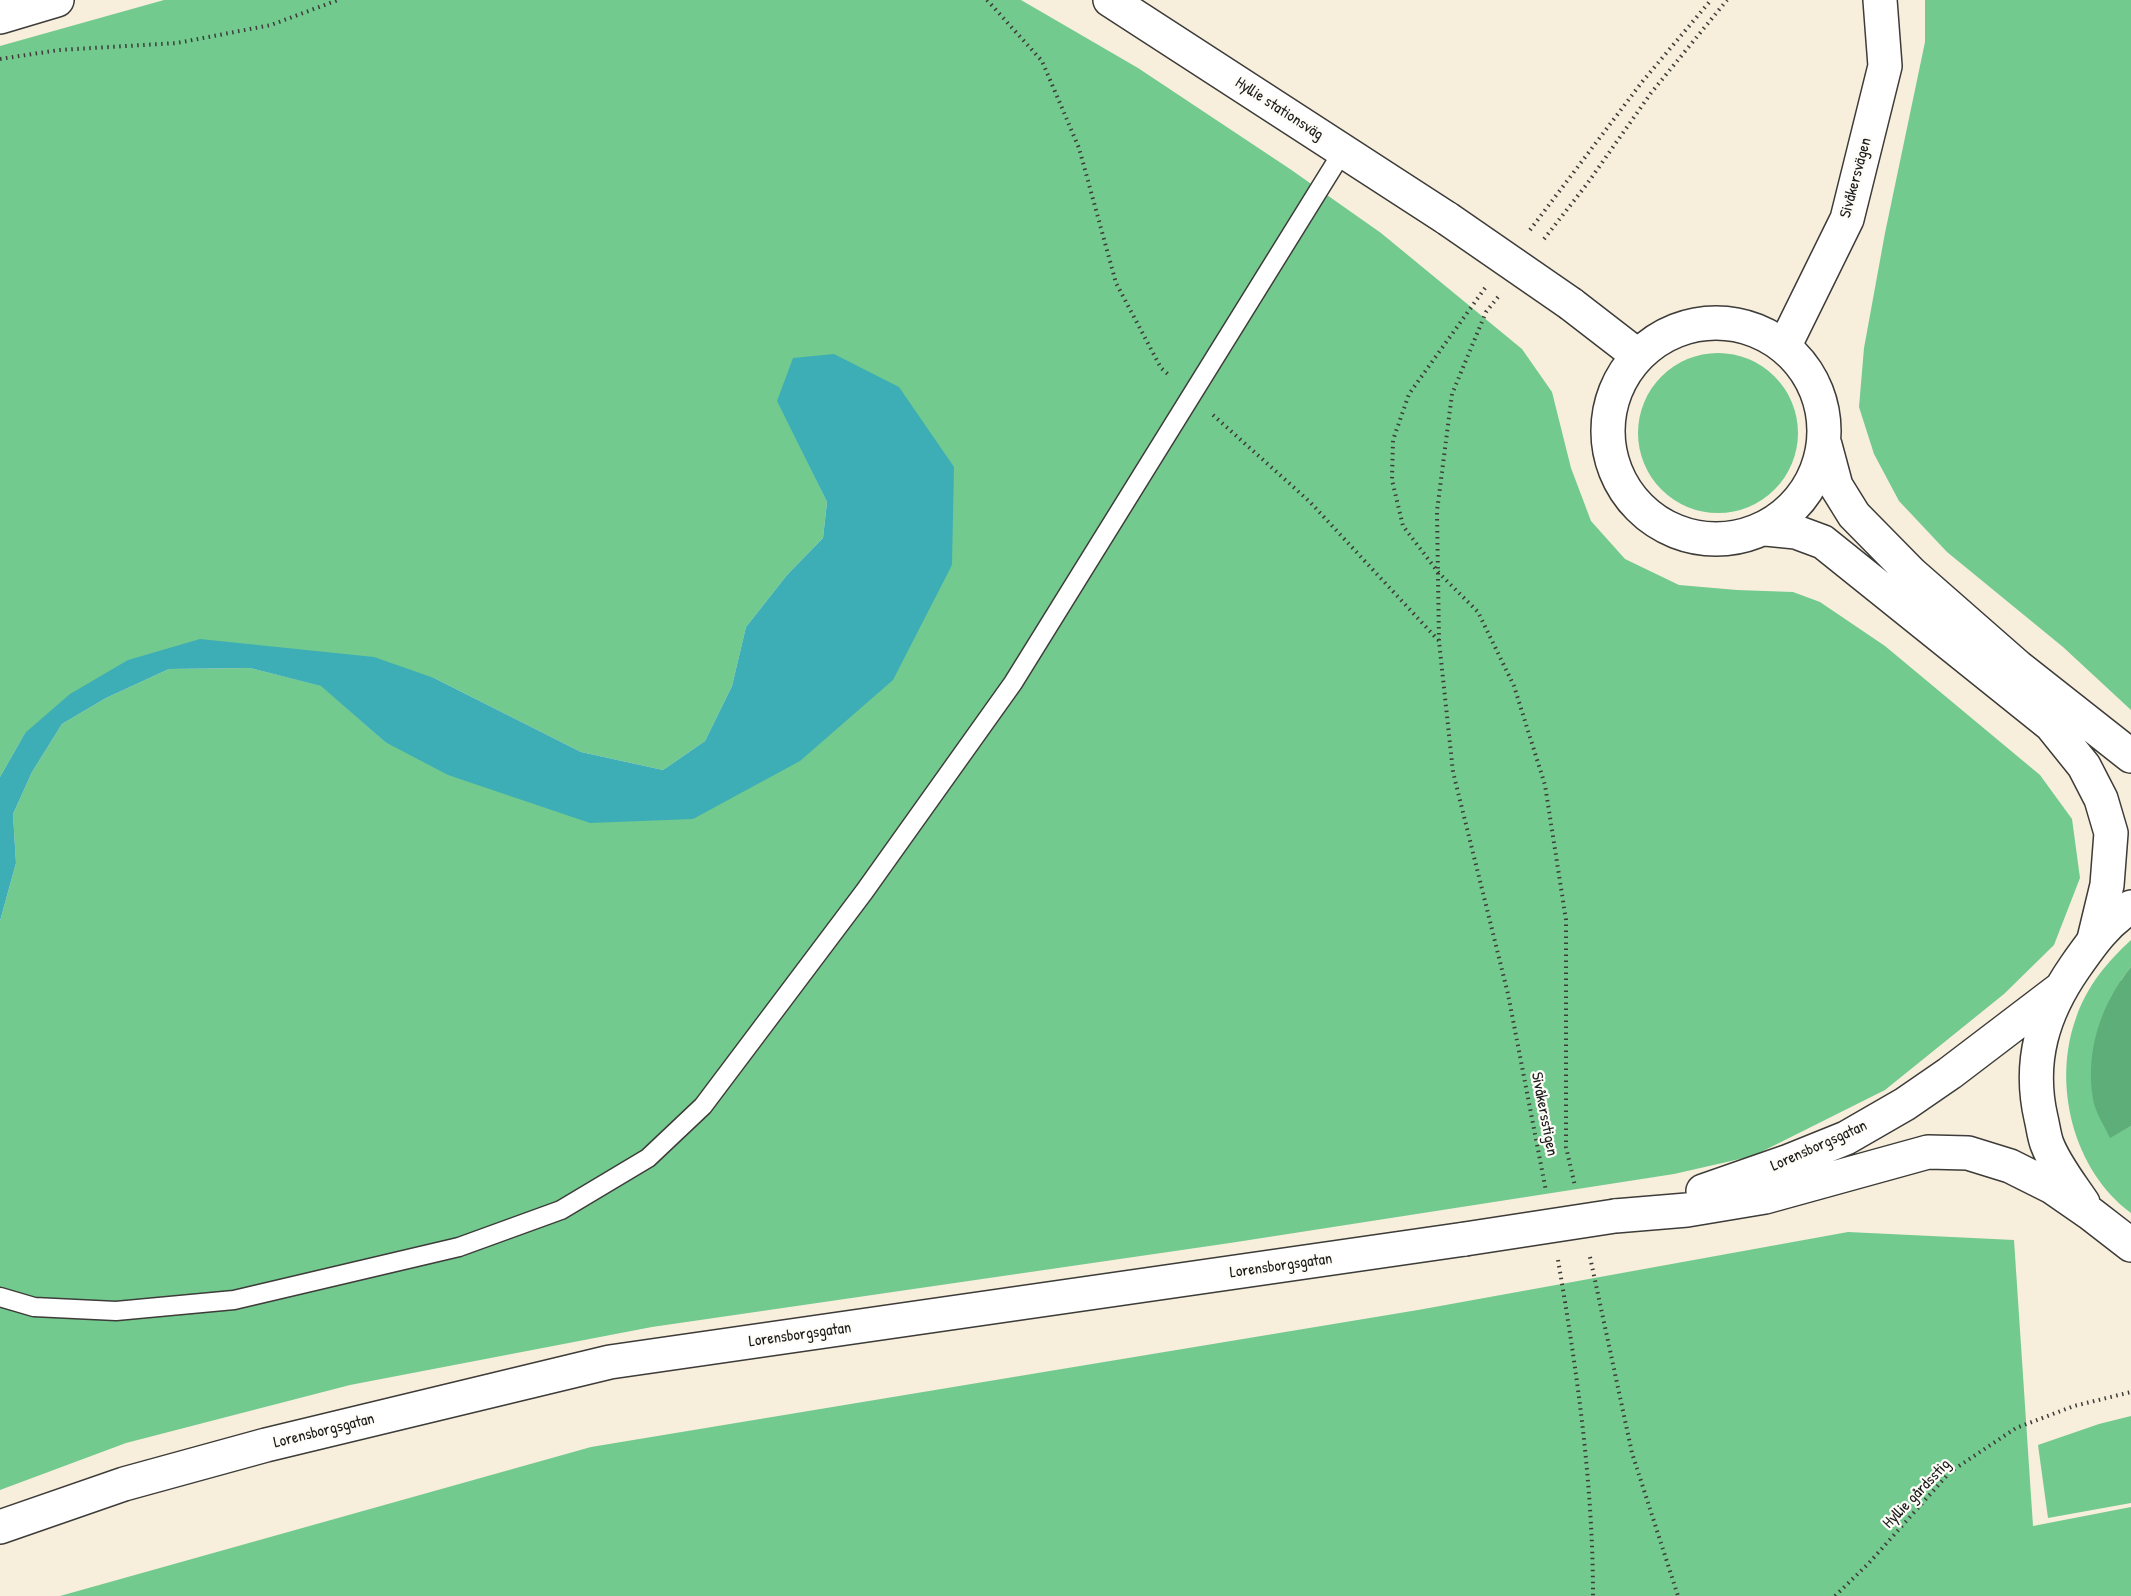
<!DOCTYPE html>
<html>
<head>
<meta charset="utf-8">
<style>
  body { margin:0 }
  canvas { display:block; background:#f7eedc }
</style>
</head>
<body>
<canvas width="2131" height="1596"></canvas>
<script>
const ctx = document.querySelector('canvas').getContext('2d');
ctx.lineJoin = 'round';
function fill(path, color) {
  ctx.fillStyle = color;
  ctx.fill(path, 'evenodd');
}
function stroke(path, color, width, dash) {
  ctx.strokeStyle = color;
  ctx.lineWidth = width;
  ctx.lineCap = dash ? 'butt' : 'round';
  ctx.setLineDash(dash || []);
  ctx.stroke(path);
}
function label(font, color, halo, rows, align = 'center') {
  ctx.font = font + ' "Patrick Hand",sans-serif';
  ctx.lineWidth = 4.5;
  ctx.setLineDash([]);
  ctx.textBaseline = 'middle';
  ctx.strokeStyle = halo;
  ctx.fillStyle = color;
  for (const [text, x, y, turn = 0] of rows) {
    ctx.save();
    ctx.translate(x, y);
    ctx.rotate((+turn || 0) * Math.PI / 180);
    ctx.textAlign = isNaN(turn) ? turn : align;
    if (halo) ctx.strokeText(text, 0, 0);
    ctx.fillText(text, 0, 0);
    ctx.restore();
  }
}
fill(new Path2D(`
  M164 0H1021L1138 68 1290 169 1381 233 1522 349 1552 392 1571 468 1591 521 1625 559 1679 585 1737 590 1793 592 1820 602 1885 646 2040 775 2072 819 2080 878 2054 945 2004 994 1885 1090 1753 1156 1674 1174 1230 1243 652 1327 350 1385 126 1443 0 1490V921L16 863 13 814 32 772 62 724 106 698 169 669 250 668 322 686 385 742 693 819 952 565 778 401 827 502 823 538 787 575 746 627 732 686 705 741 663 770 581 752 434 678 200 640 25 733 0 777V46Z
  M1925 0H2131V710L2063 647 1947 552 1899 501 1874 454 1859 407 1864 348 1885 233 1925 42Z
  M1638 433a80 80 0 1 1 160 0a80 80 0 1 1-160 0Z
  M2131 940V967L2121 980 2110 1137 2131 1126V1213C2073 1170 2052 1084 2076 1018 2087 986 2107 962 2131 940Z
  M1848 1232 2014 1240 2033 1526 2131 1507V1596H60L591 1447 1418 1310Z
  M2131 1416V1503L2048 1518 2038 1445 2099 1424Z`), '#73ca8f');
fill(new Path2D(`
  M2131 967V1126L2110 1138C2104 1125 2095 1112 2093 1099 2085 1051 2101 1004 2131 967Z`), '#5eae7a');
fill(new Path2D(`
  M834 354 899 387 954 467 952 565 893 680 800 761 693 819 590 823 448 775 385 742 321 686 250 668 169 669 106 698 62 724 32 772 13 814 16 863 0 921V777L25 733 70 694 128 660 200 639 374 657 434 678 581 752 663 770 705 741 732 686 746 627 787 575 823 538 827 502 777 401 793 358Z`), '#3daeb6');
const service = new Path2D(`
  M0 1297 34 1307 116 1311 234 1300 459 1247 561 1210 648 1158 703 1106 864 892 1013 683 1343 151`);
const minor = new Path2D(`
  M1110 0 1448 219
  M0 17 57 0
  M1571 304 1637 355`);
const tertiary = new Path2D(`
  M1608 431a108 108 0 1 1 216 0a108 108 0 1 1-216 0Z
  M1785 345 1847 219 1885 66 1880 0
  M1825 445 1836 486 1854 515 1912 574 2018 667 2131 756
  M1766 529 1796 532 1823 542 2051 725 2084 766 2101 799 2111 833 2107 885 2094 939`);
const secondary = new Path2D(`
  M1703 1191 1789 1161 1846 1138 1905 1104 1950 1073 2059 990
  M2083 1203C2071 1185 2055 1165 2047 1144 2044 1136 2043 1126 2041 1118 2028 1061 2043 1013 2075 967 2091 944 2107 921 2131 907
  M1615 1216 1687 1210 1765 1197 1928 1152 1968 1153 2010 1166 2052 1187 2091 1214 2131 1245
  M0 1527 124 1484 266 1445 610 1362 1465 1239`);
stroke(service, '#3d3c39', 21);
stroke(minor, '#3d3c39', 36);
stroke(tertiary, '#3d3c39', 36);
stroke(secondary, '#3d3c39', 36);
stroke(new Path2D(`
  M987 0 1042 61 1079 148 1116 283 1161 368 1170 376
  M0 59 59 50 177 43 271 25 338 0
  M1530 230 1642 82 1711 0
  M1544 239 1587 184 1651 93 1727 0
  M1485 288 1409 394 1393 440 1392 480 1403 526 1438 572 1478 612 1514 686 1545 785 1566 920V1147L1575 1186
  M1498 297 1486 312 1452 394 1437 511 1439 641 1453 772 1508 994 1546 1191
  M1213 415 1310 502 1439 641
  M1590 1257 1632 1453 1678 1596
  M1558 1260C1577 1371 1593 1483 1593 1596
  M1835 1596 1869 1563 1950 1472 2016 1428 2074 1406 2131 1392`), '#3d3c39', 4, [1.5, 4.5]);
stroke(service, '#fff', 18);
stroke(minor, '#fff', 33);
stroke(tertiary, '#fff', 33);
stroke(secondary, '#fff', 33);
const minorBridge = new Path2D(`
  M1448 219 1571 304`);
const secondaryBridge = new Path2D(`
  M1465 1239 1615 1216`);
stroke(minorBridge, '#3d3c39', 36, []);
stroke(secondaryBridge, '#3d3c39', 36, []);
stroke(minorBridge, '#fff', 33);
stroke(secondaryBridge, '#fff', 33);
label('16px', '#1c1c1c', '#fdfcf7', [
  ["Hyllie stationsväg",1279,109,33],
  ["Sivåkersvägen",1856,178,-75],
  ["Sivåkersstigen",1544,1114,79],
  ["Lorensborgsgatan",1819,1146,-24],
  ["Lorensborgsgatan",1281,1266,-8],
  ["Lorensborgsgatan",800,1335,-8],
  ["Lorensborgsgatan",324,1431,-14],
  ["Hyllie gårdsstig",1917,1494,-46]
]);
</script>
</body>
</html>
